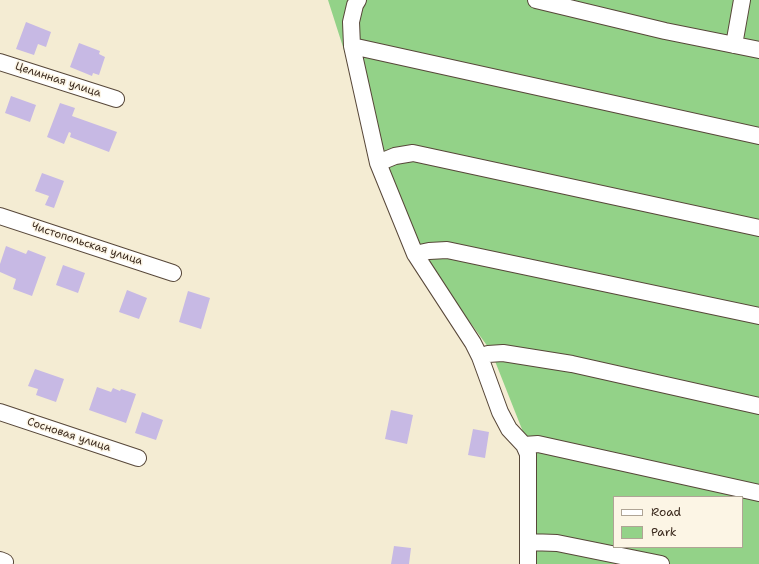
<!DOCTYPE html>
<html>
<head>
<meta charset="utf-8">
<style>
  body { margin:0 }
  #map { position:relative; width:759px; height:564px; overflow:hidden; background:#f4ecd3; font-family:"Shantell Sans",sans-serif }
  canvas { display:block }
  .legend { position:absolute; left:613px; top:496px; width:130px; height:52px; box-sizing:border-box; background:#fcf5e5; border:1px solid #afa495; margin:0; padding:5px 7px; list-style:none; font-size:12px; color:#3b2a1e }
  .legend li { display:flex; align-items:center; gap:8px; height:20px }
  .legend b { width:20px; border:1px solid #afa495 }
</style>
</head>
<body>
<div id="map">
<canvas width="759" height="564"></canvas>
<ul class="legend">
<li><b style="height:5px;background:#fff"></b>Road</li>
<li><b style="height:11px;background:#93d288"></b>Park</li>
</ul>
</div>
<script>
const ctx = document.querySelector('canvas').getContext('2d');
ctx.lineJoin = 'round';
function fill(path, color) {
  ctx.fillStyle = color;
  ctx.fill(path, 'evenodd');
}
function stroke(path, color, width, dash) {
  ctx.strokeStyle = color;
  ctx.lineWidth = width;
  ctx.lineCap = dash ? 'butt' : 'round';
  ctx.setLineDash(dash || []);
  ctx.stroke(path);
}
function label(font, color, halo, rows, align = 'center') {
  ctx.font = font + ' "Shantell Sans",sans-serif';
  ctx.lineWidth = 3;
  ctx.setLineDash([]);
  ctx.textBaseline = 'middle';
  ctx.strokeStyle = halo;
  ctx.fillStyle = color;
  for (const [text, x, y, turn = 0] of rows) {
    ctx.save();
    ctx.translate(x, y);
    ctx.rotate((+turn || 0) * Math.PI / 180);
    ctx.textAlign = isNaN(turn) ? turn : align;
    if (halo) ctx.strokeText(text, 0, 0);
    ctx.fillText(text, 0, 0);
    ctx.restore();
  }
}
fill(new Path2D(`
  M328 0H759V564H530L529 447 491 351 426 262 365 116ZM614 497H742V547H614Z`), '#93d288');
fill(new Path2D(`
  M26 22 51 32 46 47 38 44 34 55 16 49Z
  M79 43 100 51 99 54 105 57 99 75 93 73 92 76 70 67Z
  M11 96 36 105 30 122 5 113Z
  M60 103 75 108 72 116 117 132 109 152 70 137 71 133 69 132 64 144 47 137Z
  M42 173 64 181 54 208 45 205 49 196 35 191Z
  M6 246 26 254 28 250 46 257 32 296 13 289 16 279 0 272V264Z
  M63 265 85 273 78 293 56 285Z
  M127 290 147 298 139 319 119 312Z
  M188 291 210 298 201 329 179 322Z
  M35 369 64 379 56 402 36 395 38 389 28 386Z
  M97 387 111 392 113 388 120 391 121 389 136 394 126 423 89 410Z
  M391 410 413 415 407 444 385 439Z
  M142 412 163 420 156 440 135 433Z
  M473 429 489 432 485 458 468 455Z
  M394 546 411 548 409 564H391Z`), '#c7b9e4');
const minor = new Path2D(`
  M358 0 355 5 351 22 352 46 378 163 415 254 473 343 480 357 500 412 509 429 524 445 528 454V564
  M536 0 665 31 759 50
  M734 45 742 0
  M352 46 759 136
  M0 62 116 99
  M378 163 395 156 413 153 759 228
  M0 216 173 273
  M415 254 429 251 447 250 759 316
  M480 357 488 354 503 353 572 364 759 406
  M0 412 138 458
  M524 445 538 444 759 493
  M528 542 557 543 661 564
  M0 560 5 562 4 564`);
stroke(minor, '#574739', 18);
stroke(minor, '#fff', 16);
label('11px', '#3b2a1e', '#fcf5e5', [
  ["Целинная улица",58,80,18],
  ["Чистопольская улица",87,244,18],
  ["Сосновая улица",69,435,18]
]);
</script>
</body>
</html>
